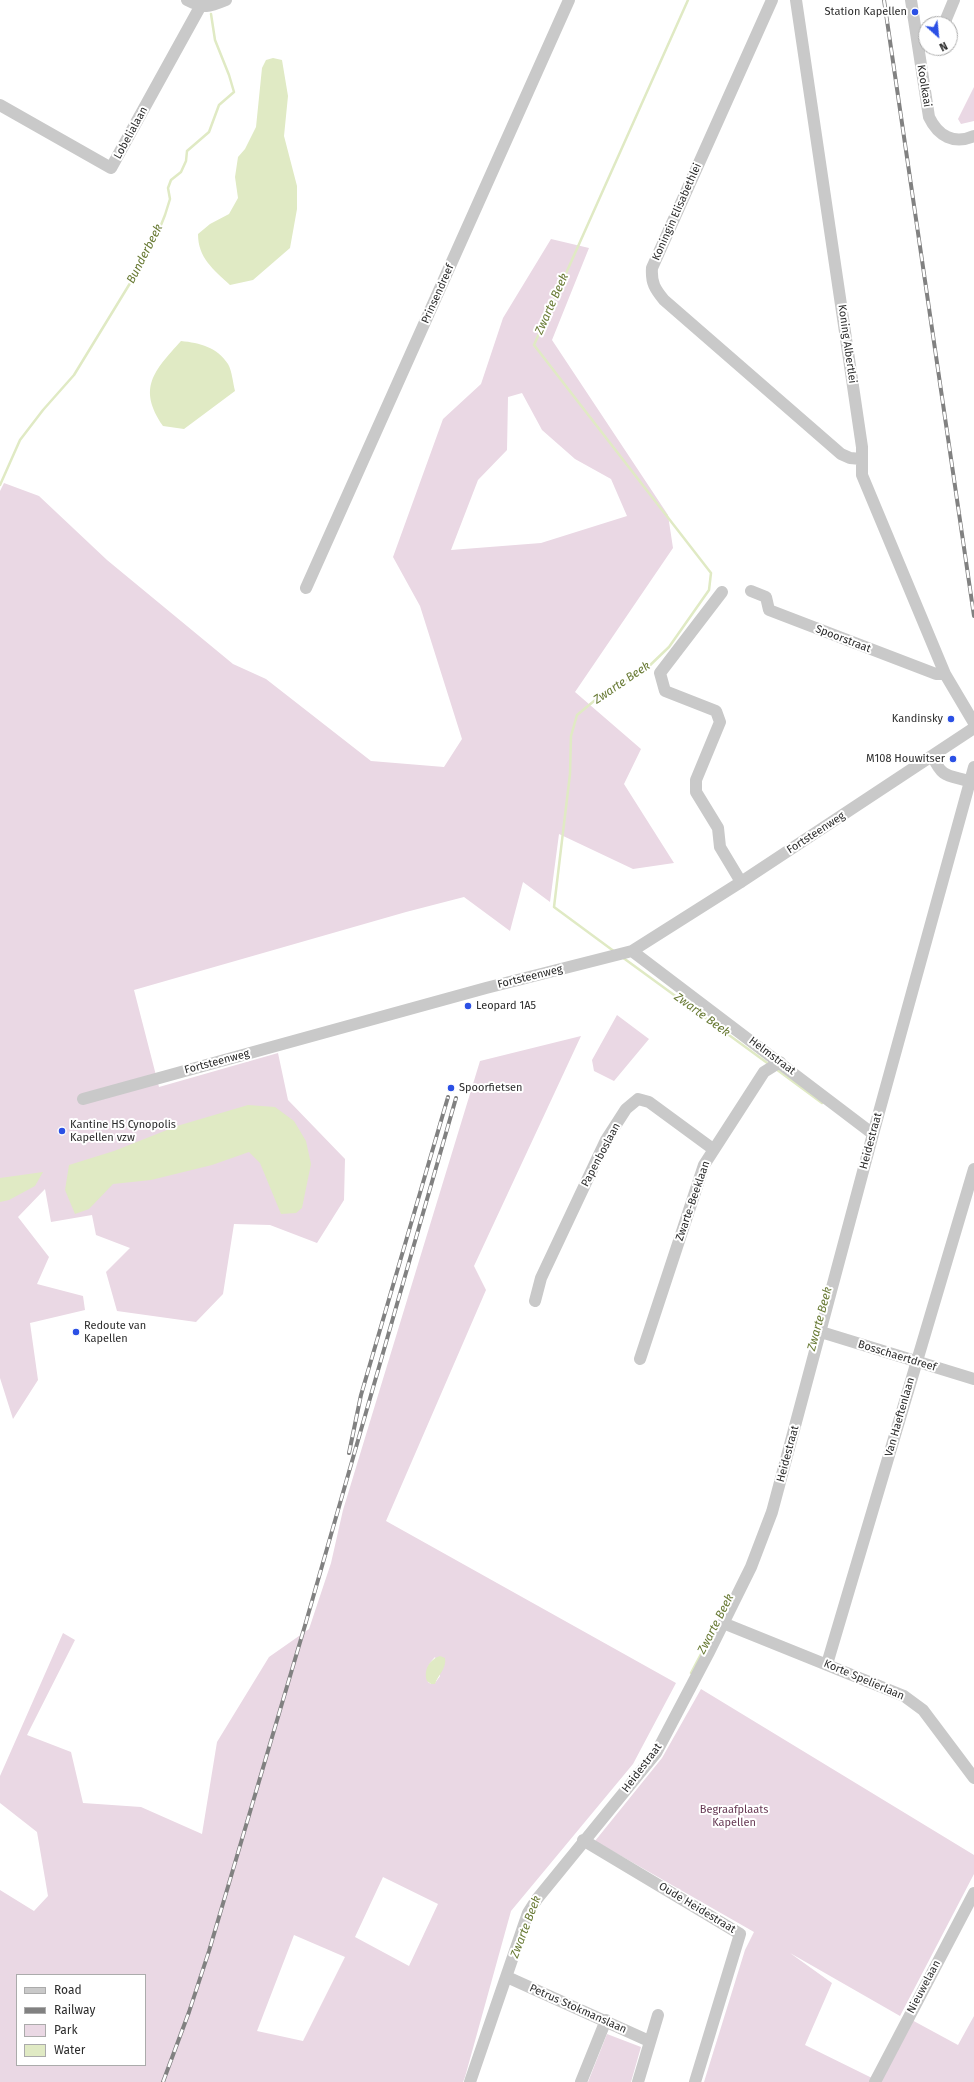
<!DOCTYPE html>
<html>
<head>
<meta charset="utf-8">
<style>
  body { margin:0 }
  #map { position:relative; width:974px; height:2082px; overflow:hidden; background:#fff; font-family:"Fira Sans",sans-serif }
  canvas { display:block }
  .legend { position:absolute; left:16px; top:1974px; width:130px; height:92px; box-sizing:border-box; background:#fff; border:1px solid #ababab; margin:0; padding:5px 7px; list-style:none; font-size:12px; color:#2c2c2c }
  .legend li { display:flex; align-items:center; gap:8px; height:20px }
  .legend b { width:20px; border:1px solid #ababab }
  .north { position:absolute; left:918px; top:16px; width:40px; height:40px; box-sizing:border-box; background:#fff; border:1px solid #ababab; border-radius:50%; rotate:153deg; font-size:11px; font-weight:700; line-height:16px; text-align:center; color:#2c2c2c }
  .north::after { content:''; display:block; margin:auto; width:14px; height:18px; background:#2b50e5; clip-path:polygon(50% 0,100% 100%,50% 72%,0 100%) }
</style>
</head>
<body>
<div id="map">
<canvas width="974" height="2082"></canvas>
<ul class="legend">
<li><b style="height:5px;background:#c9c9c9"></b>Road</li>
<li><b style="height:5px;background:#818181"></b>Railway</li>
<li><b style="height:11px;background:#ead8e4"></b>Park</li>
<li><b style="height:11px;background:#e0eac4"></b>Water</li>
</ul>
<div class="north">N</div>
</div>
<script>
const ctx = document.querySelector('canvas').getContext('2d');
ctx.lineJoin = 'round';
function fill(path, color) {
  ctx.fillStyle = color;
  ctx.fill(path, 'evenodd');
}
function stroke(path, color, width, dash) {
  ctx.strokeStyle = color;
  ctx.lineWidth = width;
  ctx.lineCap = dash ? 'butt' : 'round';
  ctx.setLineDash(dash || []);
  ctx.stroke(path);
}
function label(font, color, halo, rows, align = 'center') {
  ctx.font = font + ' "Fira Sans",sans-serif';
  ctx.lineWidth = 4;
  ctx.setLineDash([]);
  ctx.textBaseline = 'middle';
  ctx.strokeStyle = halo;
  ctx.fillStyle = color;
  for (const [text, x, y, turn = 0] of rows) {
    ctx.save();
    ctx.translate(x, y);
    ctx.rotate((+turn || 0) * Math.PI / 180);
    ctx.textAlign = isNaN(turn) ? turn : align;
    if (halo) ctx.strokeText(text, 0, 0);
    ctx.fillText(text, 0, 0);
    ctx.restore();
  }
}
fill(new Path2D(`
  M974 87V121L961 124 958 119Z
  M551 239 589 248 552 340 668 515 673 548 575 692 641 749 624 784 674 863 633 869 559 834 550 902 523 882 510 931 464 897 406 912 134 990 159 1087 278 1053 288 1100 345 1159 344 1200 317 1243 270 1225 234 1224 223 1294 196 1322 117 1311 106 1272 130 1248 96 1235 92 1215 51 1222 45 1189 18 1217 49 1257 37 1284 83 1296 85 1310 30 1323 38 1380 13 1419 0 1378V491L4 483 39 496 107 560 233 664 266 679 371 761 444 767 462 739 420 606 393 557 443 419 481 384 503 318ZM522 393 542 430 575 459 611 479 627 516 541 543 451 550 478 480 507 450 508 397Z
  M617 1015 649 1039 614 1081 594 1071 592 1060Z
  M581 1036 474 1266 486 1290 386 1521 676 1683 633 1764 511 1911 465 2077 463 2082H0V1890L34 1911 48 1896 37 1832 0 1803V1776L63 1633 75 1640 27 1735 71 1752 83 1803 141 1807 202 1834 217 1742 269 1657 309 1629 331 1563 343 1510 480 1061ZM435 1657 440 1676 435 1683 431 1684 428 1682C426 1671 427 1665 435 1657ZM383 1877 438 1904 409 1966 355 1937ZM294 1935 345 1957 303 2041 257 2031ZM17 1975H145V2065H17Z
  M701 1689 974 1855V1874L900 2016 790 1953 832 1983 805 2045 872 2078 910 2019 958 2045 974 2016V2082H704L745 1950 754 1932 595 1841 662 1758Z
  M607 2034 641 2047 631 2082H588Z`), '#ead8e4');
fill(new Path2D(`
  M273 58 282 60 288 96 284 136 297 186V209L290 248 253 280 230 285C213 269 198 258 198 234L210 224 229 214 238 198 235 177 238 157 245 149 256 127 262 68 266 60Z
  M181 341C200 343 217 347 228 364 232 371 233 383 235 391L184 429 163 426C137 388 154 371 181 341Z
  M248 1105 275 1107 294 1121 306 1141 311 1164 302 1208 296 1213 281 1214 260 1163 249 1152 212 1165 151 1180 113 1184 89 1209 75 1214 65 1190 69 1165 114 1151 177 1126Z
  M43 1172 35 1186 9 1200 0 1202V1178Z
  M440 1656 445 1658C447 1668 438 1675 435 1684H431L427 1681C423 1670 430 1659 440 1656Z`), '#e0eac4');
stroke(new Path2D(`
  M0 485 20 440 43 410 74 375 143 262 155 240 165 215 170 199 168 188 171 180 181 172 186 161 187 151 209 132 219 105 234 92 229 75 215 40 211 14
  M615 952 554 907 570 774 571 736 577 715 605 692 645 670 669 647 709 590 711 573 534 345 688 0
  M622 957 770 1065
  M776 1069 822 1103
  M691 1673 711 1635`), '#e0eac4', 2.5);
stroke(new Path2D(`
  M187 0C204 9 209 7 226 0
  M772 0 652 268C651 283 655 289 664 300L841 454 850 458 861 459
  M796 0 862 447V475L945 674 974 723
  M911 0 929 117C938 136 954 145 974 136
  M944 24 954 0
  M0 105 111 168 200 7
  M306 588 569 0
  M751 591 766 597 769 610 936 674H945
  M722 592 660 673 665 691 716 711 720 722 696 780V792L718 828 720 847 741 882
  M933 757C942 778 948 775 969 781
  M632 951 873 1134
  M83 1099 486 988 632 951 741 882 974 728
  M535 1301 541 1278 606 1140 626 1109 638 1099 649 1102 713 1149
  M821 1332 974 1379
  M640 1359 704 1165 764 1072 780 1062
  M723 1623 904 1696 923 1710 974 1778
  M827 1664 974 1169
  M583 1840 740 1934 695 2082
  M507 1977 649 2041
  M470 2082 528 1913 537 1899 656 1753 708 1654 751 1567 772 1512 873 1134 974 767
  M581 2082 606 2020
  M638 2082 658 2015
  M875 2082 974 1893`), '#c9c9c9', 12);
const rail = new Path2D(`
  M884 0 974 616
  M349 1453 361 1395 448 1097
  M163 2082 189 2012 209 1951 306 1622 456 1098`);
stroke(rail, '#818181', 4);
stroke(rail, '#fff', 2.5, [8]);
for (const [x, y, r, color] of [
  [915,12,4,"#2b50e5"],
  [951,719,4,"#2b50e5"],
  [953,759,4,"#2b50e5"],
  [468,1006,4,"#2b50e5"],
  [451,1088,4,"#2b50e5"],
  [62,1131,4,"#2b50e5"],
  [76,1332,4,"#2b50e5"]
]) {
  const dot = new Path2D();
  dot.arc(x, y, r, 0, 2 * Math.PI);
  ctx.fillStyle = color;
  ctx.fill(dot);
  stroke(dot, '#fff', 1.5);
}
label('11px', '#2c2c2c', '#fff', [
  ["Station Kapellen",907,12,"right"],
  ["Kandinsky",943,719,"right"],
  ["M108 Houwitser",945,759,"right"],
  ["Leopard 1A5",476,1006],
  ["Spoorfietsen",459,1088],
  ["Kantine HS Cynopolis",70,1125],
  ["Kapellen vzw",70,1138],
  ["Redoute van",84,1326],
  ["Kapellen",84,1339]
], 'left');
label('11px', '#2c2c2c', '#fff', [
  ["Koolkaai",924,86,81],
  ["Lobelialaan",131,133,-61],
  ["Koningin Elisabethlei",677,212,-66],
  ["Prinsendreef",438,294,-66],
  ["Koning Albertlei",847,344,82],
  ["Spoorstraat",843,639,21],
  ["Fortsteenweg",816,833,-33],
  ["Fortsteenweg",530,977,-14],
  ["Helmstraat",772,1056,37],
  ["Fortsteenweg",217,1062,-15],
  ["Heidestraat",871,1141,-75],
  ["Papenboslaan",601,1155,-62],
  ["Zwarte-Beeklaan",693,1201,-71],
  ["Bosschaertdreef",897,1356,17],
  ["Van Haeftenlaan",900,1417,-74],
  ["Heidestraat",788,1454,-75],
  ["Korte Spelierlaan",864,1680,23],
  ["Heidestraat",642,1768,-53],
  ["Oude Heidestraat",697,1908,31],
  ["Nieuwelaan",924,1987,-62],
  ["Petrus Stokmanslaan",578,2009,24]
]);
label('11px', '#673954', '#fff', [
  ["Begraafplaats",734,1810],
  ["Kapellen",734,1823]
]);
label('italic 12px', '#687a34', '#fff', [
  ["Bunderbeek",145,254,-63],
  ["Zwarte Beek",552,304,-66],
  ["Zwarte Beek",622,683,-34],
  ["Zwarte Beek",702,1015,36],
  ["Zwarte Beek",820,1319,-75],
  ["Zwarte Beek",716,1624,-63],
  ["Zwarte Beek",526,1927,-69]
]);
</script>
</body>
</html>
